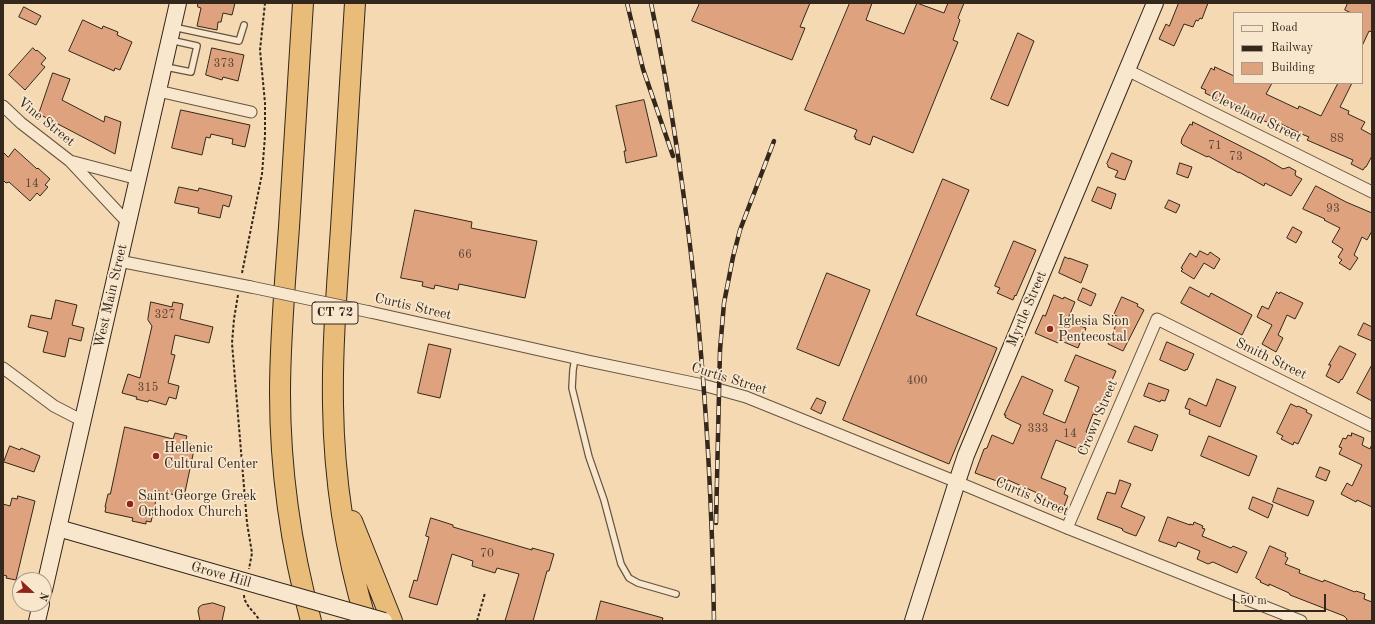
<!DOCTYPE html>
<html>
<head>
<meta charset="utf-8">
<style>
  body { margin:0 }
  #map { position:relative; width:1375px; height:624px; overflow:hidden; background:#f4d9b2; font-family:"Old Standard TT",serif }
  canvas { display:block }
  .frame { position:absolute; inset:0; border:4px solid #34271b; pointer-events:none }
  .legend { position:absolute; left:1233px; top:12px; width:130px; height:72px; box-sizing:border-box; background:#f8e6cd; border:1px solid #aa9a86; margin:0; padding:5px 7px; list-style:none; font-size:12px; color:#34271b }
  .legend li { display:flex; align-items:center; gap:8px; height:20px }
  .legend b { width:20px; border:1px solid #aa9a86 }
  .north { position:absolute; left:12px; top:572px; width:40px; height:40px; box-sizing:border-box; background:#f8e6cd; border:1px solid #aa9a86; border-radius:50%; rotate:112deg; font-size:11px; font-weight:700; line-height:16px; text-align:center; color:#34271b }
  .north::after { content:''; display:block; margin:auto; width:14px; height:18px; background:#8f2418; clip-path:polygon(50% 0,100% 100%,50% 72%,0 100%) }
  .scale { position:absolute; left:1233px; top:594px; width:93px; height:18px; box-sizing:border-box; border:2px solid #34271b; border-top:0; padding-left:5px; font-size:12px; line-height:14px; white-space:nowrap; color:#34271b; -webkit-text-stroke:3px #f8e6cd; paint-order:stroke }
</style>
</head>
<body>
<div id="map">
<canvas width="1375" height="624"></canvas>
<div class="frame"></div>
<ul class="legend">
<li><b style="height:5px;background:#f8e6cd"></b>Road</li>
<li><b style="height:5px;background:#34271b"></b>Railway</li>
<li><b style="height:11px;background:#dea37e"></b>Building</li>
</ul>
<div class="north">N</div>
<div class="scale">50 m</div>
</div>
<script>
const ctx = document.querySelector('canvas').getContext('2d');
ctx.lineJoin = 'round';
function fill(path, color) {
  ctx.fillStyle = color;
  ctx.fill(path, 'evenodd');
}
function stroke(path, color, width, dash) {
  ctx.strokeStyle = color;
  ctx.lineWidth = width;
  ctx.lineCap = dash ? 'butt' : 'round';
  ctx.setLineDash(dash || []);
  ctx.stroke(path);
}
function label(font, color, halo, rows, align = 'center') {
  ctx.font = font + ' "Old Standard TT",serif';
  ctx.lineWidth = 3.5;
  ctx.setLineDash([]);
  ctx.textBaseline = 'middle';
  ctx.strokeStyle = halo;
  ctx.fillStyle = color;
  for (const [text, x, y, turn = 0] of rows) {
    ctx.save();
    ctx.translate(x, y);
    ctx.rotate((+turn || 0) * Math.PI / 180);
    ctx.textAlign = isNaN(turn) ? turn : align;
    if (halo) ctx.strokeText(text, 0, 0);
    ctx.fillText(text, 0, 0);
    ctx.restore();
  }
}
const building = new Path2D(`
  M198 3H235L232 15 223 13 221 22H218L217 30 197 26 201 8 198 7Z
  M700 3H810L800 27 805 28 792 60 692 21Z
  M850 3H872L866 20 904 34 917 3 944 13 948 3H964L958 18 960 20 953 40 958 42 913 153 873 136 870 145 855 139 856 137H854L857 130 805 110Z
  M1179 3H1208L1202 19 1200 18 1198 21 1196 20 1193 27 1184 24 1174 46 1159 39 1166 24 1169 26Z
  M1348 3H1372V32L1369 31 1362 46V13H1351L1345 10Z
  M24 7 41 16 36 25 19 17Z
  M83 20 102 29 103 26 118 32 117 35 132 42 120 70 115 68 114 71 69 51Z
  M1018 33 1034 41 1008 106 991 99Z
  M33 48 36 51 37 50 46 58 41 64 45 67 25 90 9 75Z
  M212 48 244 55 238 81 223 77 222 80 206 75Z
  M1215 67 1234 76V83H1272L1266 94 1298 109 1299 106 1321 116 1338 83H1352L1340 107 1349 111 1348 114 1365 122 1361 129 1372 135V156L1366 167H1365L1363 170 1351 164 1353 160 1307 140 1309 137 1304 135 1281 124 1280 125 1275 123 1274 125 1262 120 1263 118 1228 100 1227 102 1224 100 1223 102 1205 93 1206 90 1201 88 1211 68 1214 70Z
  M53 73 70 79 62 100 104 122 105 116 121 122 115 154 39 114Z
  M644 100 657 156 626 163 624 151H626L616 106Z
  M181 110 250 125 245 147 232 144 233 139 211 134 210 138 206 137 202 155 172 148Z
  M1193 122 1266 159 1283 169 1289 167 1296 171 1295 174 1296 176 1302 179 1291 196 1265 183 1264 186 1239 172V173L1208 156 1207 157 1183 145 1181 143 1182 138 1190 124 1192 125Z
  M15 149 37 169 38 168 50 179 45 185 48 187 40 196 37 193 30 201 9 182 6 183 3 180V152L8 157Z
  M1112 153 1132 161 1125 180 1115 177 1118 171 1108 167V165L1107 164Z
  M1180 163 1192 167 1188 178 1177 174Z
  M943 179 969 190 916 315 997 348 949 464 843 420Z
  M1316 186 1346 202 1372 213V231L1367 240 1362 237 1354 255 1358 258 1350 270 1339 263 1342 260 1338 257 1343 249 1332 242 1340 228 1324 220 1325 219 1303 209Z
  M179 187 198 191 199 188 232 196 229 207 223 205 220 218 198 213 199 208 175 203Z
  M1098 187 1116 194 1111 209 1092 201Z
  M1169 200 1180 205 1176 213 1165 208Z
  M415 210 472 222 471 228 537 241 525 298 459 284 458 290 435 285 434 289 422 286 423 282 401 278Z
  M1293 227 1302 232 1296 243 1287 238Z
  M1014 241 1036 250 1016 296 1015 295 1013 300 997 293 1000 288 995 286Z
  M1200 251 1208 255 1210 252 1220 259 1214 269 1204 263 1194 279 1181 271 1183 269 1181 268 1190 253 1196 257Z
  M1065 257 1069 259V258L1088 265 1081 283 1059 273Z
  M827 273 870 290 839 366 797 349Z
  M1190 287 1209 297 1211 293 1252 315 1242 335 1181 303Z
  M1083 288 1096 294 1091 306 1078 300Z
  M1277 292 1279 294 1280 292 1303 303 1295 319 1287 315 1278 335 1283 338 1276 352 1262 344 1272 325 1257 317 1262 306 1268 309Z
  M1054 295 1063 299 1064 297 1075 302 1067 321 1086 328 1078 348 1059 340 1058 343 1035 333 1043 315 1045 316Z
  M1122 297 1138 304 1137 306 1144 310 1123 351 1108 344 1119 317 1114 315Z
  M56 300 77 305 72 325 84 328 81 341 69 338 65 357 43 352 48 332 28 327 31 315 51 319Z
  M151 302 172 307 173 302 183 304 180 319 213 327 209 343 175 335 171 354 175 355 168 383 179 386 176 399 169 397 166 405 149 400 148 402 136 399 137 397 122 393 128 374 140 378 152 326 148 320Z
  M1364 323 1372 327V341L1358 335Z
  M1167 342 1194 354 1187 370 1186 369 1185 371 1160 360Z
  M429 344 451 349 440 398 418 393Z
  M1340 346 1356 354 1342 380 1341 379 1339 383 1326 376 1331 365H1329Z
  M1076 355 1116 371 1097 415 1093 414 1086 432 1088 433 1081 450 1056 440 1041 478 1066 488 1064 494 1068 496 1064 507 1044 500 1045 499 1043 498 1044 496 1008 480 1005 484 975 473 984 449 987 448 992 435 1013 444 1021 425 1010 420 1005 417 1006 415H1004L1022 376 1053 390 1043 414 1065 423 1079 387 1065 381Z
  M1372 365V401L1357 393Z
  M1217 379 1236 387 1220 427 1189 414 1190 410 1185 408 1189 398 1206 406Z
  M1149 383 1169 390 1165 401 1161 400 1160 402 1144 396Z
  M817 398 826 402 821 414 811 409Z
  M1291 404 1297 407 1298 406 1307 410 1306 412 1312 415 1298 444 1294 442 1293 445 1281 439 1283 436 1277 433Z
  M1135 426 1158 435 1152 451 1128 442Z
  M125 427 173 439 175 433 187 436 185 443 195 445 184 497 158 491 151 522 146 521V524L132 521 133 518 105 512 106 507H105L108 494H110Z
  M1352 433 1364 438 1362 445 1370 449 1372 444V507L1357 500 1356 502 1341 494 1347 483 1352 486 1362 465 1339 454 1342 448 1339 447 1343 438 1346 439 1348 435 1351 436Z
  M1209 436 1257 456 1249 476 1201 456Z
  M10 446 20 450 21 448 40 456 34 472 4 462Z
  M1320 467 1330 471 1326 481 1316 477Z
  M1120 480 1131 484 1121 507 1145 517 1136 536 1125 532 1122 530 1123 529 1097 519 1107 492 1115 494Z
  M1278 488 1314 501 1308 516 1273 502Z
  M18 496 35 501 16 580 6 578 7 576 3 575V504L10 506 12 498 17 499Z
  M1253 497 1273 505 1268 518 1249 509Z
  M1168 517 1190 525V524L1193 525 1194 522 1203 526 1202 528 1205 529 1202 536 1231 548 1233 546 1247 552 1237 573 1213 562 1208 564 1197 559 1200 551 1178 542 1176 547 1159 541Z
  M431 518 453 525V527L532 550V548L554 554 549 571H547L533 621H505L519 574 497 568 495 573 472 566 473 561 452 554 437 605 409 597 414 580 417 581 429 537 426 536Z
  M1270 546 1286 553 1285 556 1288 558 1285 564 1300 570 1299 573 1323 582 1324 580 1355 592 1356 591 1365 594 1364 599 1372 602V621H1346L1347 619 1344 616 1290 595 1289 593 1269 584V586L1260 582 1261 581 1256 578Z
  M601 601 663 618 662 621H596Z
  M213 603 225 607 222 621H200L198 611 199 607 202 605Z`);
fill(building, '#dea37e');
stroke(building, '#34271b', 1);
const lane = new Path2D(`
  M173 27 239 41 244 25
  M166 67 191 72 197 46 170 40
  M575 358 573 370 572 388 589 457 604 500 621 564 629 578 638 583 676 594`);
const street = new Path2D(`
  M1127 70 1372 192
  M158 91 251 112
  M3 106 21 123 70 161
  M128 223 70 161 138 179
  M119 261 251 287
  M370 312 588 361 703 385 746 397 957 482 1067 528 1301 621
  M3 368 54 406 83 421
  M1067 528 1157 319 1372 426`);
const secondary = new Path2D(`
  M58 528 261 586
  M44 590 178 3
  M37 621 41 604
  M913 621 957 482 966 455 1155 3`);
const highway = new Path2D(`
  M303 3C298 78 294 153 289 227 285 282 280 338 280 393 280 469 291 547 311 621
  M355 3C350 78 346 153 341 228 337 287 332 346 333 405 334 478 345 551 366 621
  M352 521 392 621`);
stroke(lane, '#645441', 8);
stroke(street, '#645441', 13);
stroke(secondary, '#34271b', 18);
stroke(highway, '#34271b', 22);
stroke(new Path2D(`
  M242 273 262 174 265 136V103L260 50 265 3
  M238 295 234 319 232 343 247 523 252 553 249 569
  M244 595C244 605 255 612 260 621
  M477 621 485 593`), '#34271b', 2, [3, 2]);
stroke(lane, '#f8e6cd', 5.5);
stroke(street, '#f8e6cd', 11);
stroke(secondary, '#f8e6cd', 16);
stroke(highway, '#eabc79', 20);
const rail = new Path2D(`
  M627 3 643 69 673 156
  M651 3C693 206 711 414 714 621
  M716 523 720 350 724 303 733 257 740 230 774 141`);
stroke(rail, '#34271b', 4.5);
stroke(rail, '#f8e6cd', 3, [9]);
const streetBridge = new Path2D(`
  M251 287 370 312`);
const secondaryBridge = new Path2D(`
  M261 586 384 621`);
stroke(streetBridge, '#645441', 13, []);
stroke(secondaryBridge, '#34271b', 18, []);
stroke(streetBridge, '#f8e6cd', 11);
stroke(secondaryBridge, '#f8e6cd', 16);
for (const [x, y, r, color] of [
  [1050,329,4,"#8f2418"],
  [156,456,4,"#8f2418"],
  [130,504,4,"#8f2418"]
]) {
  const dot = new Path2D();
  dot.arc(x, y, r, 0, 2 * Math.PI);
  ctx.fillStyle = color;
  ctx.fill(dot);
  stroke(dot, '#f8e6cd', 1.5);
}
label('12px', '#5e4634', null, [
  ["373",224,64],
  ["88",1337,139],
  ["71",1215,146],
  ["73",1236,157],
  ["14",32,184],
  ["93",1333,209],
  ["66",465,255],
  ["327",165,315],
  ["400",917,381],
  ["315",148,388],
  ["333",1038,429],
  ["14",1070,434],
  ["70",487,554]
]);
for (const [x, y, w] of [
  [335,313,46]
]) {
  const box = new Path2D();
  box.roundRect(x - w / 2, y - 11, w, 22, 3);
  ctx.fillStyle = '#f8e6cd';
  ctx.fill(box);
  stroke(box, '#34271b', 1);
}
label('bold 13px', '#34271b', null, [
  ["CT 72",335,313]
]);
label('14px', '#34271b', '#f8e6cd', [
  ["Cleveland Street",1256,117,26],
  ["Vine Street",46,122,39],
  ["West Main Street",111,296,-77],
  ["Curtis Street",413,307,13],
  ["Myrtle Street",1027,309,-67],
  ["Smith Street",1271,359,26],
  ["Curtis Street",729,379,17],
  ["Crown Street",1098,418,-67],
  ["Curtis Street",1032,497,23],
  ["Grove Hill",221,575,16]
]);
label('14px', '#34271b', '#f8e6cd', [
  ["Iglesia Sion",1058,321],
  ["Pentecostal",1058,337],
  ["Hellenic",164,448],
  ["Cultural Center",164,464],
  ["Saint George Greek",138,496],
  ["Orthodox Church",138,512]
], 'left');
</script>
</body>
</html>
